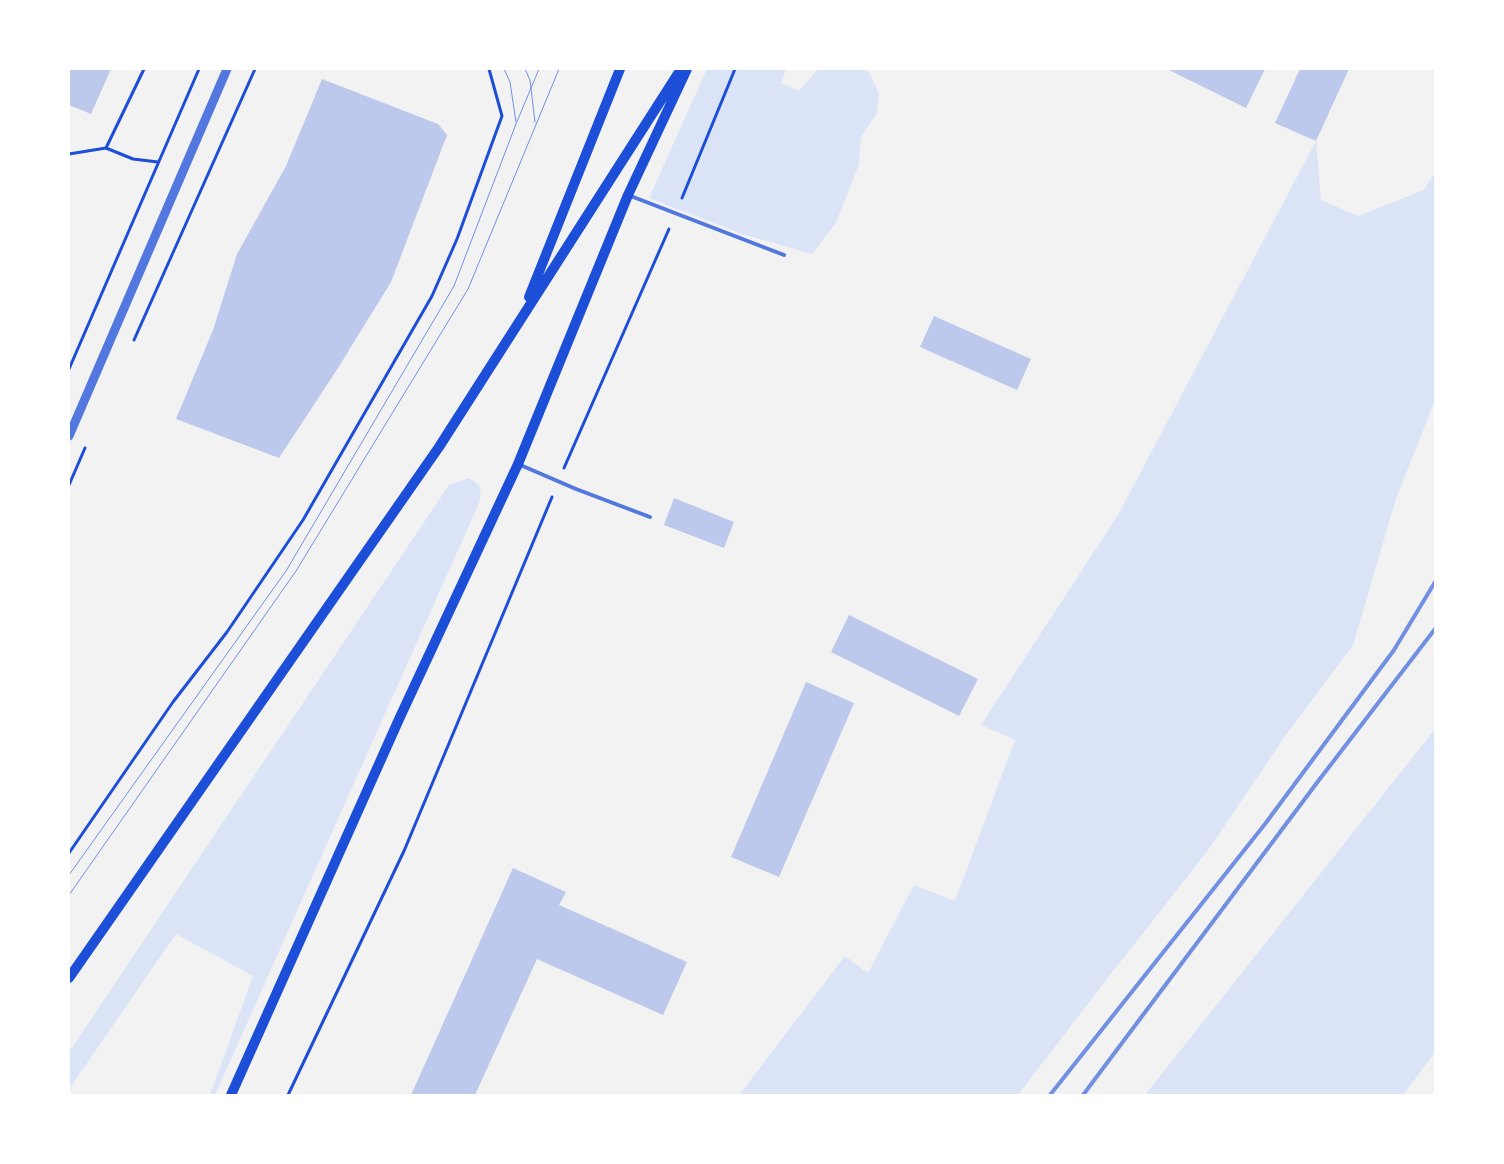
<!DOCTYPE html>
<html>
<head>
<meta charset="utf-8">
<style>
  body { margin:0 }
  #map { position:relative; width:1504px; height:1164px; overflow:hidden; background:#f2f2f2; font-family:Lato,sans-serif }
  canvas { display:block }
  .frame { position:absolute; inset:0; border:70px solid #fff; pointer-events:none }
</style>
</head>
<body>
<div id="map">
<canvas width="1504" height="1164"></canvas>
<div class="frame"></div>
</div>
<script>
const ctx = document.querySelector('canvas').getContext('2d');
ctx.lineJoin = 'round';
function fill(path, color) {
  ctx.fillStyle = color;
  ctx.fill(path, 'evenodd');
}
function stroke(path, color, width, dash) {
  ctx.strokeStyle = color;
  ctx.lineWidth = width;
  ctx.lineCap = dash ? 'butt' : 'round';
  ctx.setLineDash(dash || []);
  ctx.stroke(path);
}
fill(new Path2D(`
  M707 69H786L781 83 799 91 818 69H859L868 71 879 93 877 113 861 137 859 164 836 223 812 254 739 233 649 198Z
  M1316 141 1321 200 1358 216 1424 190 1435 172V400L1396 499 1353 645 1285 736 1209 849 1103 984 1018 1095H739L845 956 868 973 914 885 955 901 1015 740 981 725 1118 515Z
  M468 478C483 486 482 488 479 503L215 1095H210L253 976 176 934 69 1089V1052L449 485Z
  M1435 729V1052L1403 1095H1145Z`), '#dbe4f7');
fill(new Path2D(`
  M69 69H111L91 114 69 105Z
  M1167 69H1265L1246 108Z
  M1300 69H1349L1316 141 1275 123Z
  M322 79 438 124 447 135 391 282 338 368 279 458 176 419 213 330 237 254 286 166Z
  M934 316 1031 359 1017 390 920 347Z
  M674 498 734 522 724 548 664 525Z
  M849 615 978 679 959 716 831 652Z
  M806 682 854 703 779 877 731 857Z
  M513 868 566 892 559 905 687 962 663 1015 537 959 475 1095H411Z`), '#bdc9ec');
stroke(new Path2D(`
  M106 148 133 159 158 162
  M69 154 106 148 144 69
  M682 198 735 69
  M134 340 255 69
  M69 369 199 69
  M564 468 669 229
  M69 485 85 448
  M69 853 173 702 227 632 303 520 432 296 457 239 502 116 489 69
  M288 1095 404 851 552 497`), '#1d4ed8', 3);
stroke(new Path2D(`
  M628 195 784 255
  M518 464 576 489 650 517`), '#5277de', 4);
stroke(new Path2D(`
  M69 436 227 69`), '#5277de', 9);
stroke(new Path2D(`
  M529 297 620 69
  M69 978 439 447 681 69
  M231 1095 400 717 518 464 628 195 687 69`), '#1d4ed8', 10);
stroke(new Path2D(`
  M504 69 510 82 516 122
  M525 69 530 80 535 122
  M69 875 286 571 454 286 516 124 539 69
  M69 895 296 571 468 289 559 69`), '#7290e2', 1);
stroke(new Path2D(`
  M1050 1095 1265 824 1394 650 1435 582
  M1083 1095 1319 780 1435 629`), '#7290e2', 4);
</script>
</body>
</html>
